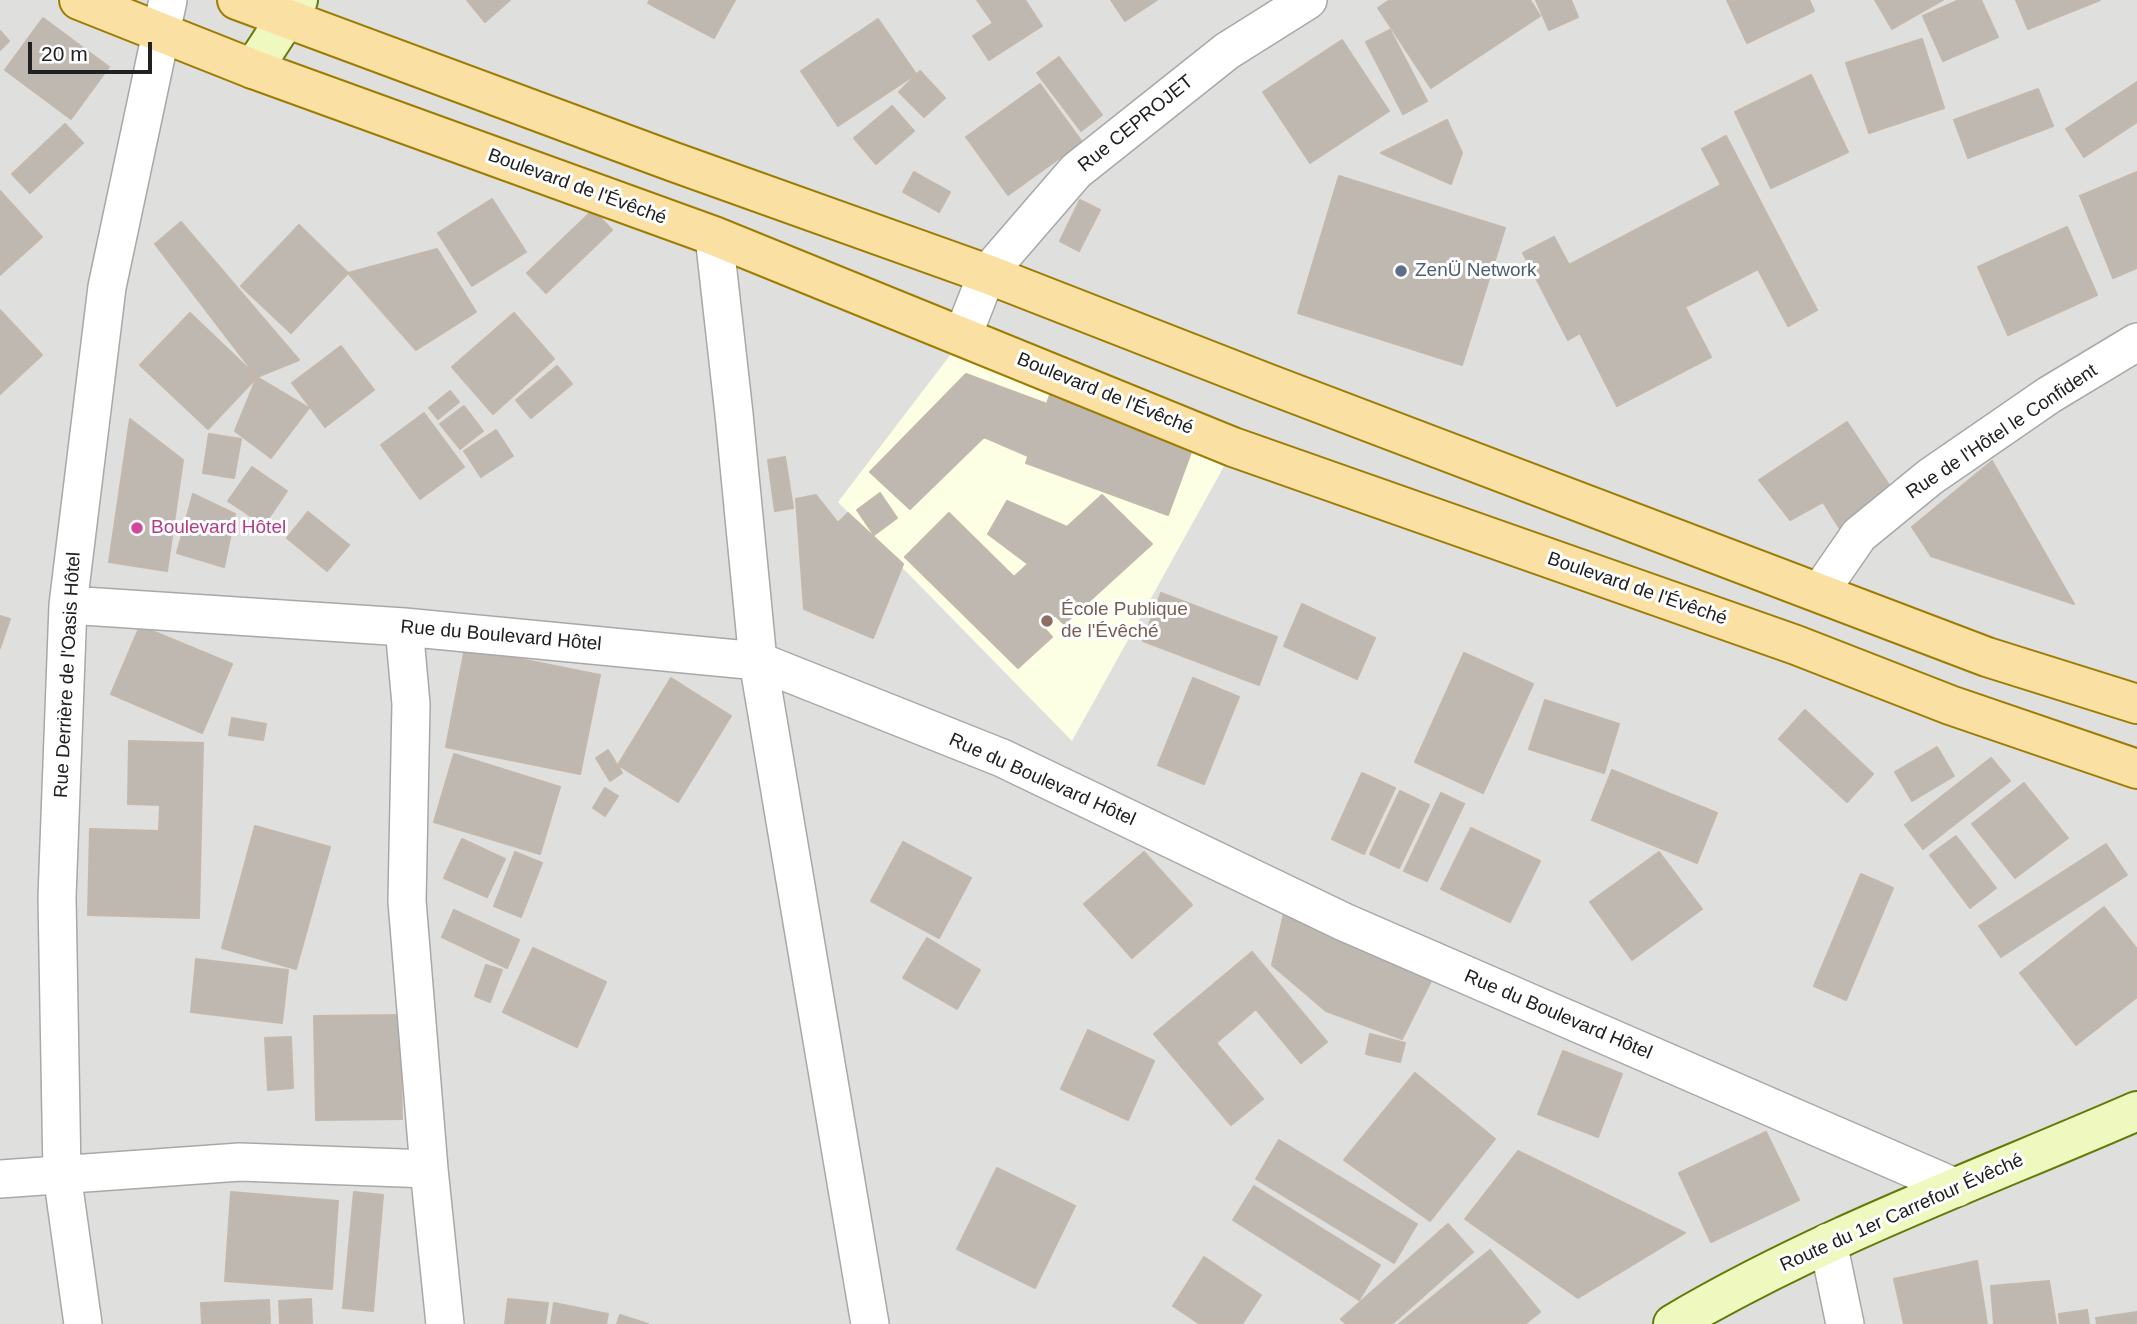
<!DOCTYPE html>
<html>
<head>
<meta charset="utf-8">
<style>
  body { margin:0 }
  #map { position:relative; width:2137px; height:1324px; overflow:hidden; background:#f1f0e8; font-family:Helvetica,sans-serif }
  canvas { display:block }
  .scale { position:absolute; left:28px; top:42px; width:124px; height:32px; box-sizing:border-box; border:4px solid #212121; border-top:0; padding-left:9px; font-size:21px; line-height:24px; white-space:nowrap; color:#212121; -webkit-text-stroke:5px #fff; paint-order:stroke }
</style>
</head>
<body>
<div id="map">
<canvas width="2137" height="1324"></canvas>
<div class="scale">20 m</div>
</div>
<script>
const ctx = document.querySelector('canvas').getContext('2d');
ctx.lineJoin = 'round';
function fill(path, color) {
  ctx.fillStyle = color;
  ctx.fill(path, 'evenodd');
}
function stroke(path, color, width, dash) {
  ctx.strokeStyle = color;
  ctx.lineWidth = width;
  ctx.lineCap = dash ? 'butt' : 'round';
  ctx.setLineDash(dash || []);
  ctx.stroke(path);
}
function label(font, color, halo, rows, align = 'center') {
  ctx.font = font + ' Helvetica,sans-serif';
  ctx.lineWidth = 6;
  ctx.setLineDash([]);
  ctx.textBaseline = 'middle';
  ctx.strokeStyle = halo;
  ctx.fillStyle = color;
  for (const [text, x, y, turn = 0] of rows) {
    ctx.save();
    ctx.translate(x, y);
    ctx.rotate((+turn || 0) * Math.PI / 180);
    ctx.textAlign = isNaN(turn) ? turn : align;
    if (halo) ctx.strokeText(text, 0, 0);
    ctx.fillText(text, 0, 0);
    ctx.restore();
  }
}
fill(new Path2D(`
  M0 0H2137V1324H0Z`), '#dfdfde');
fill(new Path2D(`
  M970 329 1243 432 1072 741 838 502Z`), '#fcffe4');
const building = new Path2D(`
  M467 0H510L485 22Z
  M650 0H735L714 38 648 3Z
  M977 0H1025L1042 26 989 60 973 36 993 23Z
  M1111 0H1157L1125 21Z
  M1390 0H1530L1540 16 1431 88 1378 8Z
  M1536 0H1571L1578 17 1549 30Z
  M1727 0H1809L1814 11 1747 43Z
  M1875 0H1943L1892 29Z
  M1959 0H1981L1998 37 1943 61 1923 16Z
  M2016 0H2100L2028 29Z
  M43 18 109 67 71 119 5 70Z
  M878 19 916 74 838 126 801 71Z
  M1390 30 1427 101 1403 114 1366 42Z
  M0 31 9 41 0 50Z
  M1922 39 1944 108 1869 133 1846 63Z
  M1342 40 1389 111 1310 163 1263 92Z
  M1059 57 1102 115 1081 131 1037 73Z
  M920 71 945 98 924 117 899 92Z
  M1811 75 1848 152 1771 188 1735 112Z
  M2137 82V122L2084 157 2066 129Z
  M1040 84 1082 142 1008 195 966 137Z
  M2038 89 2053 126 1968 158 1954 120Z
  M892 106 914 131 876 164 854 138Z
  M1447 120 1462 153 1451 184 1381 153Z
  M65 124 83 143 30 193 12 174Z
  M1726 136 1817 310 1788 326 1758 269 1685 307 1711 357 1617 406 1580 333 1568 340 1523 253 1554 237 1569 265 1721 185 1702 149Z
  M914 172 950 192 939 212 903 192Z
  M2137 172V268L2113 278 2080 196Z
  M1339 176 1505 228 1462 365 1298 313Z
  M0 191 42 237 0 275Z
  M492 199 526 252 472 286 438 233Z
  M1080 200 1100 210 1079 251 1060 241Z
  M593 210 612 230 546 293 527 273Z
  M181 222 299 360 257 377 155 244Z
  M299 225 348 273 291 333 241 286Z
  M2067 227 2097 295 2008 335 1978 267Z
  M437 249 476 312 416 350 348 273Z
  M0 310 42 355 0 394Z
  M190 313 257 377 208 429 140 365Z
  M514 313 554 359 493 414 452 367Z
  M341 346 374 390 325 427 292 383Z
  M557 366 572 384 531 418 516 400Z
  M966 374 1047 404 1028 456 984 437 910 509 870 472Z
  M257 377 309 408 271 458 235 431Z
  M450 391 459 402 438 419 429 408Z
  M1050 395 1193 447 1168 515 1026 463Z
  M464 406 483 431 460 449 440 424Z
  M424 413 464 467 420 499 381 445Z
  M130 419 183 460 167 571 109 562Z
  M1847 422 1893 491 1840 529 1823 502 1790 520 1759 480Z
  M496 430 513 456 481 477 464 451Z
  M209 434 241 439 234 478 203 473Z
  M785 457 793 508 775 511 768 460Z
  M1992 461 2074 604 1931 556 1912 527Z
  M252 467 287 491 264 525 228 501Z
  M880 493 897 518 874 535 857 510Z
  M193 494 235 514 224 567 177 553Z
  M816 495 838 523 848 513 903 564 873 638 804 609 796 499Z
  M1102 495 1152 544 1064 624 1055 615 1043 627 1052 637 1018 668 905 557 949 513 1014 577 1028 564 988 534 1007 501 1067 527Z
  M308 512 349 545 327 571 287 538Z
  M1161 593 1277 637 1259 685 1143 641Z
  M1302 604 1375 638 1357 679 1284 646Z
  M0 616 10 619 0 648Z
  M140 626 232 664 202 733 111 694Z
  M465 648 600 675 580 774 446 747Z
  M1464 653 1533 684 1483 793 1415 762Z
  M671 678 731 716 678 802 618 765Z
  M1193 678 1239 697 1204 784 1158 765Z
  M1545 700 1619 724 1604 773 1529 749Z
  M1805 710 1873 774 1847 802 1779 739Z
  M232 718 266 724 263 740 229 735Z
  M129 741 203 743 199 918 88 915 90 829 159 831 160 805 128 804Z
  M1937 747 1954 776 1912 801 1895 772Z
  M608 750 622 773 610 781 596 758Z
  M454 754 560 787 540 854 434 822Z
  M1991 758 2010 781 1923 849 1905 825Z
  M1612 770 1717 813 1697 863 1592 820Z
  M1362 773 1395 788 1364 854 1332 839Z
  M2024 783 2068 838 2015 878 1972 824Z
  M605 788 618 796 605 816 593 808Z
  M1400 791 1429 805 1399 868 1370 854Z
  M1441 793 1464 804 1427 881 1404 871Z
  M255 826 330 847 296 969 222 948Z
  M1471 828 1540 861 1510 922 1441 889Z
  M1956 836 1996 888 1970 908 1930 855Z
  M462 839 505 859 487 897 444 878Z
  M903 842 971 878 939 938 871 901Z
  M2106 844 2127 875 2001 957 1979 926Z
  M515 852 542 863 521 917 494 906Z
  M1144 852 1192 905 1132 958 1084 904Z
  M1659 852 1702 909 1632 960 1590 902Z
  M1861 874 1893 888 1846 1000 1814 986Z
  M1286 905 1432 979 1402 1039 1326 1011 1272 965Z
  M2104 907 2137 949V997L2076 1045 2020 973Z
  M454 910 519 940 507 968 442 937Z
  M927 938 980 970 957 1009 903 978Z
  M533 948 606 982 577 1047 503 1012Z
  M1252 952 1327 1042 1301 1063 1256 1009 1216 1043 1263 1099 1231 1125 1154 1034Z
  M196 959 288 970 282 1023 191 1012Z
  M486 965 502 970 490 1002 475 996Z
  M400 1015 402 1119 316 1120 314 1016Z
  M1088 1030 1154 1061 1128 1120 1061 1089Z
  M1370 1034 1405 1043 1400 1062 1366 1054Z
  M291 1037 293 1088 268 1090 265 1038Z
  M1563 1051 1622 1074 1598 1137 1538 1114Z
  M1415 1073 1495 1139 1430 1221 1344 1160Z
  M1766 1132 1799 1200 1711 1242 1679 1173Z
  M1279 1140 1417 1224 1394 1263 1256 1179Z
  M1518 1151 1685 1233 1578 1298 1465 1219Z
  M997 1168 1075 1206 1035 1288 957 1249Z
  M1254 1186 1380 1265 1359 1300 1233 1220Z
  M231 1192 338 1201 332 1289 225 1281Z
  M354 1192 383 1195 373 1311 343 1308Z
  M1448 1224 1473 1252 1392 1324H1346L1341 1319Z
  M1490 1250 1540 1312 1525 1324H1399Z
  M1204 1257 1261 1295 1242 1324H1200L1173 1306Z
  M1977 1261 1987 1324H1904L1894 1279Z
  M2049 1281 2056 1324H1994L1991 1286Z
  M311 1299 312 1324H280L279 1301Z
  M508 1299 548 1303 545 1324H505Z
  M269 1300 270 1324H202L201 1303Z
  M554 1303 608 1314 606 1324H551Z
  M2087 1310 2089 1324H2060L2059 1314Z
  M2137 1312V1324H2097L2096 1318Z
  M620 1315 648 1324H617Z`);
fill(building, '#beb8b1');
stroke(building, '#c3b8ab', 2);
const street = new Path2D(`
  M714 236 734 414 758 661 870 1324
  M963 335 987 274 1076 171 1227 51 1308 0
  M1819 593 1859 535 1930 477 2049 395 2137 342
  M68 605 404 627 758 661 1002 758 1344 922 1957 1188
  M404 627 411 704 407 901 429 1169 445 1324
  M0 1179 240 1162 429 1169
  M1828 1242 1845 1324
  M83 1324 62 1174 57 897 68 605 107 287 168 0`);
const secondary = new Path2D(`
  M253 69 298 0
  M1673 1324C1820 1237 1981 1179 2137 1111`);
const primary = new Path2D(`
  M79 0 253 69 714 236 1233 447 1796 645 1950 705 2137 769
  M237 0 671 161 987 274 1269 384 1987 657 2137 704`);
stroke(street, '#a8a8a8', 40);
stroke(secondary, '#607b06', 42);
stroke(primary, '#9d7c02', 42);
stroke(street, '#fff', 37);
stroke(secondary, '#eff9bf', 38);
stroke(primary, '#fbe0a4', 38);
for (const [x, y, r, color] of [
  [1401,271,7,"#5c6f8a"],
  [137,528,7,"#d1479c"],
  [1047,621,7,"#8d6e63"]
]) {
  const dot = new Path2D();
  dot.arc(x, y, r, 0, 2 * Math.PI);
  ctx.fillStyle = color;
  ctx.fill(dot);
  stroke(dot, '#fff', 2.5);
}
label('19px', '#212121', '#fff', [
  ["Rue CEPROJET",1136,124,-39],
  ["Boulevard de l'Évêché",577,187,20],
  ["Boulevard de l'Évêché",1105,394,22],
  ["Rue de l'Hôtel le Confident",2002,432,-34],
  ["Boulevard de l'Évêché",1637,589,19],
  ["Rue du Boulevard Hôtel",501,636,5],
  ["Rue Derrière de l'Oasis Hôtel",68,675,-87],
  ["Rue du Boulevard Hôtel",1042,780,24],
  ["Rue du Boulevard Hôtel",1558,1015,23],
  ["Route du 1er Carrefour Évêché",1902,1213,-24]
]);
label('19px', '#4e5e75', '#fff', [
  ["ZenÜ Network",1415,271]
], 'left');
label('19px', '#b23c85', '#fff', [
  ["Boulevard Hôtel",151,528]
], 'left');
label('19px', '#785e54', '#fff', [
  ["École Publique",1061,610],
  ["de l'Évêché",1061,632]
], 'left');
</script>
</body>
</html>
